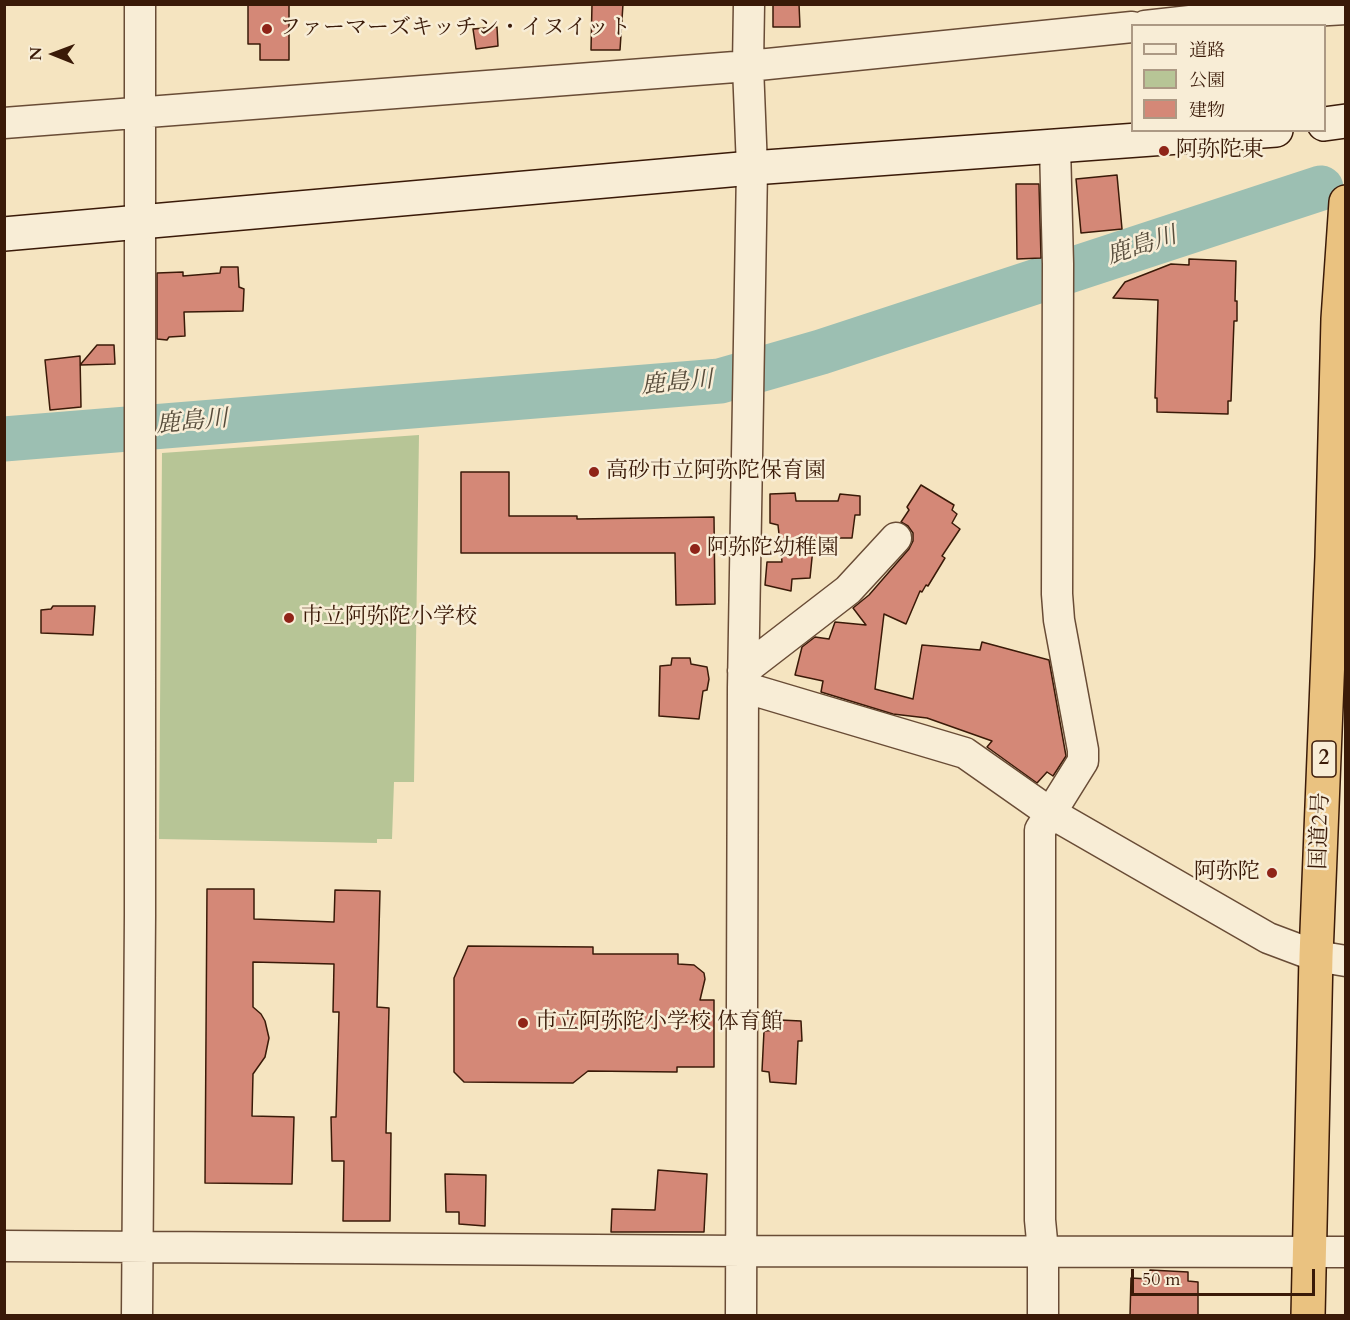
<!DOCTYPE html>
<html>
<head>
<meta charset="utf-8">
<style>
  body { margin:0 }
  #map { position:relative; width:1350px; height:1320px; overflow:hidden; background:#f5e4c0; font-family:Cardo,"Noto Serif JP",serif }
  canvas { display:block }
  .frame { position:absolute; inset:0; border:6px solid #3a1a08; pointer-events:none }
  .legend { position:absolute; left:1131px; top:24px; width:195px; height:108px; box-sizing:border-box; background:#f8edd6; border:2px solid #ac9984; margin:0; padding:8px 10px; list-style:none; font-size:18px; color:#3a1a08 }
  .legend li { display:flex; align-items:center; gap:12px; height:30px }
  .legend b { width:30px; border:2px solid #ac9984 }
  .north { position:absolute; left:24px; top:24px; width:60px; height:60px; -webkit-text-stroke:4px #f8edd6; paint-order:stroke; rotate:271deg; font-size:16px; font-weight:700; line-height:24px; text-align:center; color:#3a1a08 }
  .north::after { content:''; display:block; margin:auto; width:21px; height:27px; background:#3a1a08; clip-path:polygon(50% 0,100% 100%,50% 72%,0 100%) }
  .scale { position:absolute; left:1131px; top:1269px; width:184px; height:27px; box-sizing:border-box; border:3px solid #3a1a08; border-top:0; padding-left:8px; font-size:18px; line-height:21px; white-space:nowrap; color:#3a1a08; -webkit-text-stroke:4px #f8edd6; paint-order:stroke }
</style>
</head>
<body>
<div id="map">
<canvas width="1350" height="1320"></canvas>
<div class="frame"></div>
<ul class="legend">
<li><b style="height:8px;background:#f8edd6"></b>道路</li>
<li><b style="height:16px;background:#b7c596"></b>公園</li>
<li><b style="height:16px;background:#d48877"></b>建物</li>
</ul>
<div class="north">N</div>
<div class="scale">50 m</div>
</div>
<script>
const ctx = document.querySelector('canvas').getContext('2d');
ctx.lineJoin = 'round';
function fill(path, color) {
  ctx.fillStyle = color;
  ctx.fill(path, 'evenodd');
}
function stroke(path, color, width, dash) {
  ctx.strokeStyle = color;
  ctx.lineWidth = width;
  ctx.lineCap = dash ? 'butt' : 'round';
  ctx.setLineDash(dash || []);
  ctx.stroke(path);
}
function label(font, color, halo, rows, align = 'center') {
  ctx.font = font + ' Cardo,"Noto Serif JP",serif';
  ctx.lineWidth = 5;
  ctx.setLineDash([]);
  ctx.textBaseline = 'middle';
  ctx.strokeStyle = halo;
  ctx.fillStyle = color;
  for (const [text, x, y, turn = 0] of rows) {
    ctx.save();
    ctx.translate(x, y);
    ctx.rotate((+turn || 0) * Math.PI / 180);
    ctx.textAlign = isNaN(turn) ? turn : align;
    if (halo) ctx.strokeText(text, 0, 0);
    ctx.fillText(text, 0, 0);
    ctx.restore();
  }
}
fill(new Path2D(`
  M419 435 414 782H394L392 839H377V843L159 839 162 453Z`), '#b7c596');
stroke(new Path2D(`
  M4 439 720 381 821 352 1321 188`), '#9cbfb2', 45);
const building = new Path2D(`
  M248 4H289V60H260V44H248Z
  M592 4H623L620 50H591Z
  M773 4H799L800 27H773Z
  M497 27 498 46 476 49 473 29Z
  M1117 175 1122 229 1081 233 1076 179Z
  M1016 184H1039L1041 258 1017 259Z
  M1189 259 1236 261 1235 301H1237V321H1234L1231 401H1228V414L1157 412V398H1155L1158 300 1113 298 1125 282 1171 264 1189 265Z
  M221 267H238L239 287 244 289 243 311 184 312 185 336 169 337 167 340 157 339V273L183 272V276L220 273Z
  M97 345H114L115 364 80 365Z
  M80 356 81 407 50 410 45 360Z
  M461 472H509V516H577V519L714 517 715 604 676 605 675 553H461Z
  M921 485 954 505 952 510 957 514 952 523 960 529 942 556 945 558 928 586 926 585 922 592 920 591 906 624 884 614 875 689 913 699 922 645 980 650 982 642 1049 660 1066 756 1053 776 1047 772 1037 783 987 747 992 741 927 718 893 714 821 692 823 681 795 675 802 647 815 637 829 639 835 622 866 625 853 608 869 595 909 549 913 541V533L908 526 901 522 909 510 907 507Z
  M795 493 796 501H838L840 494 860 496V515H855L852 538H814L810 578 792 579 791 591 765 585 767 562H782L778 525 770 523V494Z
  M53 606H95L93 635 41 633V610L51 609Z
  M672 658H690L691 664 707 667 709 679 707 690 703 691 699 719 659 716 660 666 671 665Z
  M207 889H254V919L334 922 335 890 380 891 377 1007 389 1008 386 1133H391L390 1221H343L344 1161H332L331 1117H336L339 1012H333L334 964 253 962V1007L261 1014 265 1021 269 1038 265 1057 253 1074 252 1116 294 1117 292 1184 205 1183Z
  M468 946 593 947V954H678V964L694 965 704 973 705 979 700 1000H714V1067H677V1072L588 1071 573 1083 464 1082 454 1072V978Z
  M780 1020 801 1021 802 1041H798L796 1084 770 1082 769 1072 762 1071 764 1031 779 1030Z
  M658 1170 707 1174 704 1232H611L612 1209 655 1210Z
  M445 1174 486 1175 485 1226 459 1224V1212H446Z
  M1150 1270 1188 1272V1281L1198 1282V1316H1130L1131 1278 1149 1279Z`);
fill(building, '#d48877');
stroke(building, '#3a1a08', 1.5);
const street = new Path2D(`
  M1145 26 1244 15 1346 9
  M4 123 748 66 1132 27
  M743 671 848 590 896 538
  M743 687 965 753 1049 812 1268 938 1316 956 1346 961
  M4 1246 742 1251 1346 1252
  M137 1316 140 915V4
  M741 1316 743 687 752 168 748 66 749 4
  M1043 1316V1251L1040 1220V830L1083 761V750L1059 620 1057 594 1058 264 1055 146`);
const secondary = new Path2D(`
  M1324 124 1346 121
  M4 234 752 168 1276 130`);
const highway = new Path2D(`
  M1308 1316 1316 956 1332 557 1338 319 1346 202`);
stroke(street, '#694c36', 33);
stroke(secondary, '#3a1a08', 36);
stroke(highway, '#3a1a08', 36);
stroke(street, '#f8edd6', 30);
stroke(secondary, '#f8edd6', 33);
stroke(highway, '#eac280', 33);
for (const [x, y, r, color] of [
  [267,29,6,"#8f2418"],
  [1164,151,6,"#8f2418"],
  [594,472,6,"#8f2418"],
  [695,549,6,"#8f2418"],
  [289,618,6,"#8f2418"],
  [1272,873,6,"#8f2418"],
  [523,1023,6,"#8f2418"]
]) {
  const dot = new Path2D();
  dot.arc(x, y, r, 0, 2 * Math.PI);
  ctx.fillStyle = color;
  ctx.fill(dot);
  stroke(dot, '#f8edd6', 2);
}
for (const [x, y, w] of [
  [1324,759,24]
]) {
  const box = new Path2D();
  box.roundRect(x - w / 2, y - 18, w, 36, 4.5);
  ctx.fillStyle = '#f8edd6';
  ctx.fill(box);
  stroke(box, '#3a1a08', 1.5);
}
label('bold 21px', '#3a1a08', null, [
  ["2",1324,759]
]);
label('22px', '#3a1a08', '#f8edd6', [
  ["ファーマーズキッチン・イヌイット",279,29],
  ["阿弥陀東",1176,151],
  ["高砂市立阿弥陀保育園",606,472],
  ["阿弥陀幼稚園",707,549],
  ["市立阿弥陀小学校",301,618],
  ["阿弥陀",1260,873,"right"],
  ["市立阿弥陀小学校 体育館",535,1023]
], 'left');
label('22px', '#3a1a08', '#f8edd6', [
  ["国道2号",1321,831,-88]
]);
label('italic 24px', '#574c3b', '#f8edd6', [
  ["鹿島川",1142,247,-18],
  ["鹿島川",677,384,-5],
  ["鹿島川",192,423,-5]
]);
</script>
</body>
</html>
